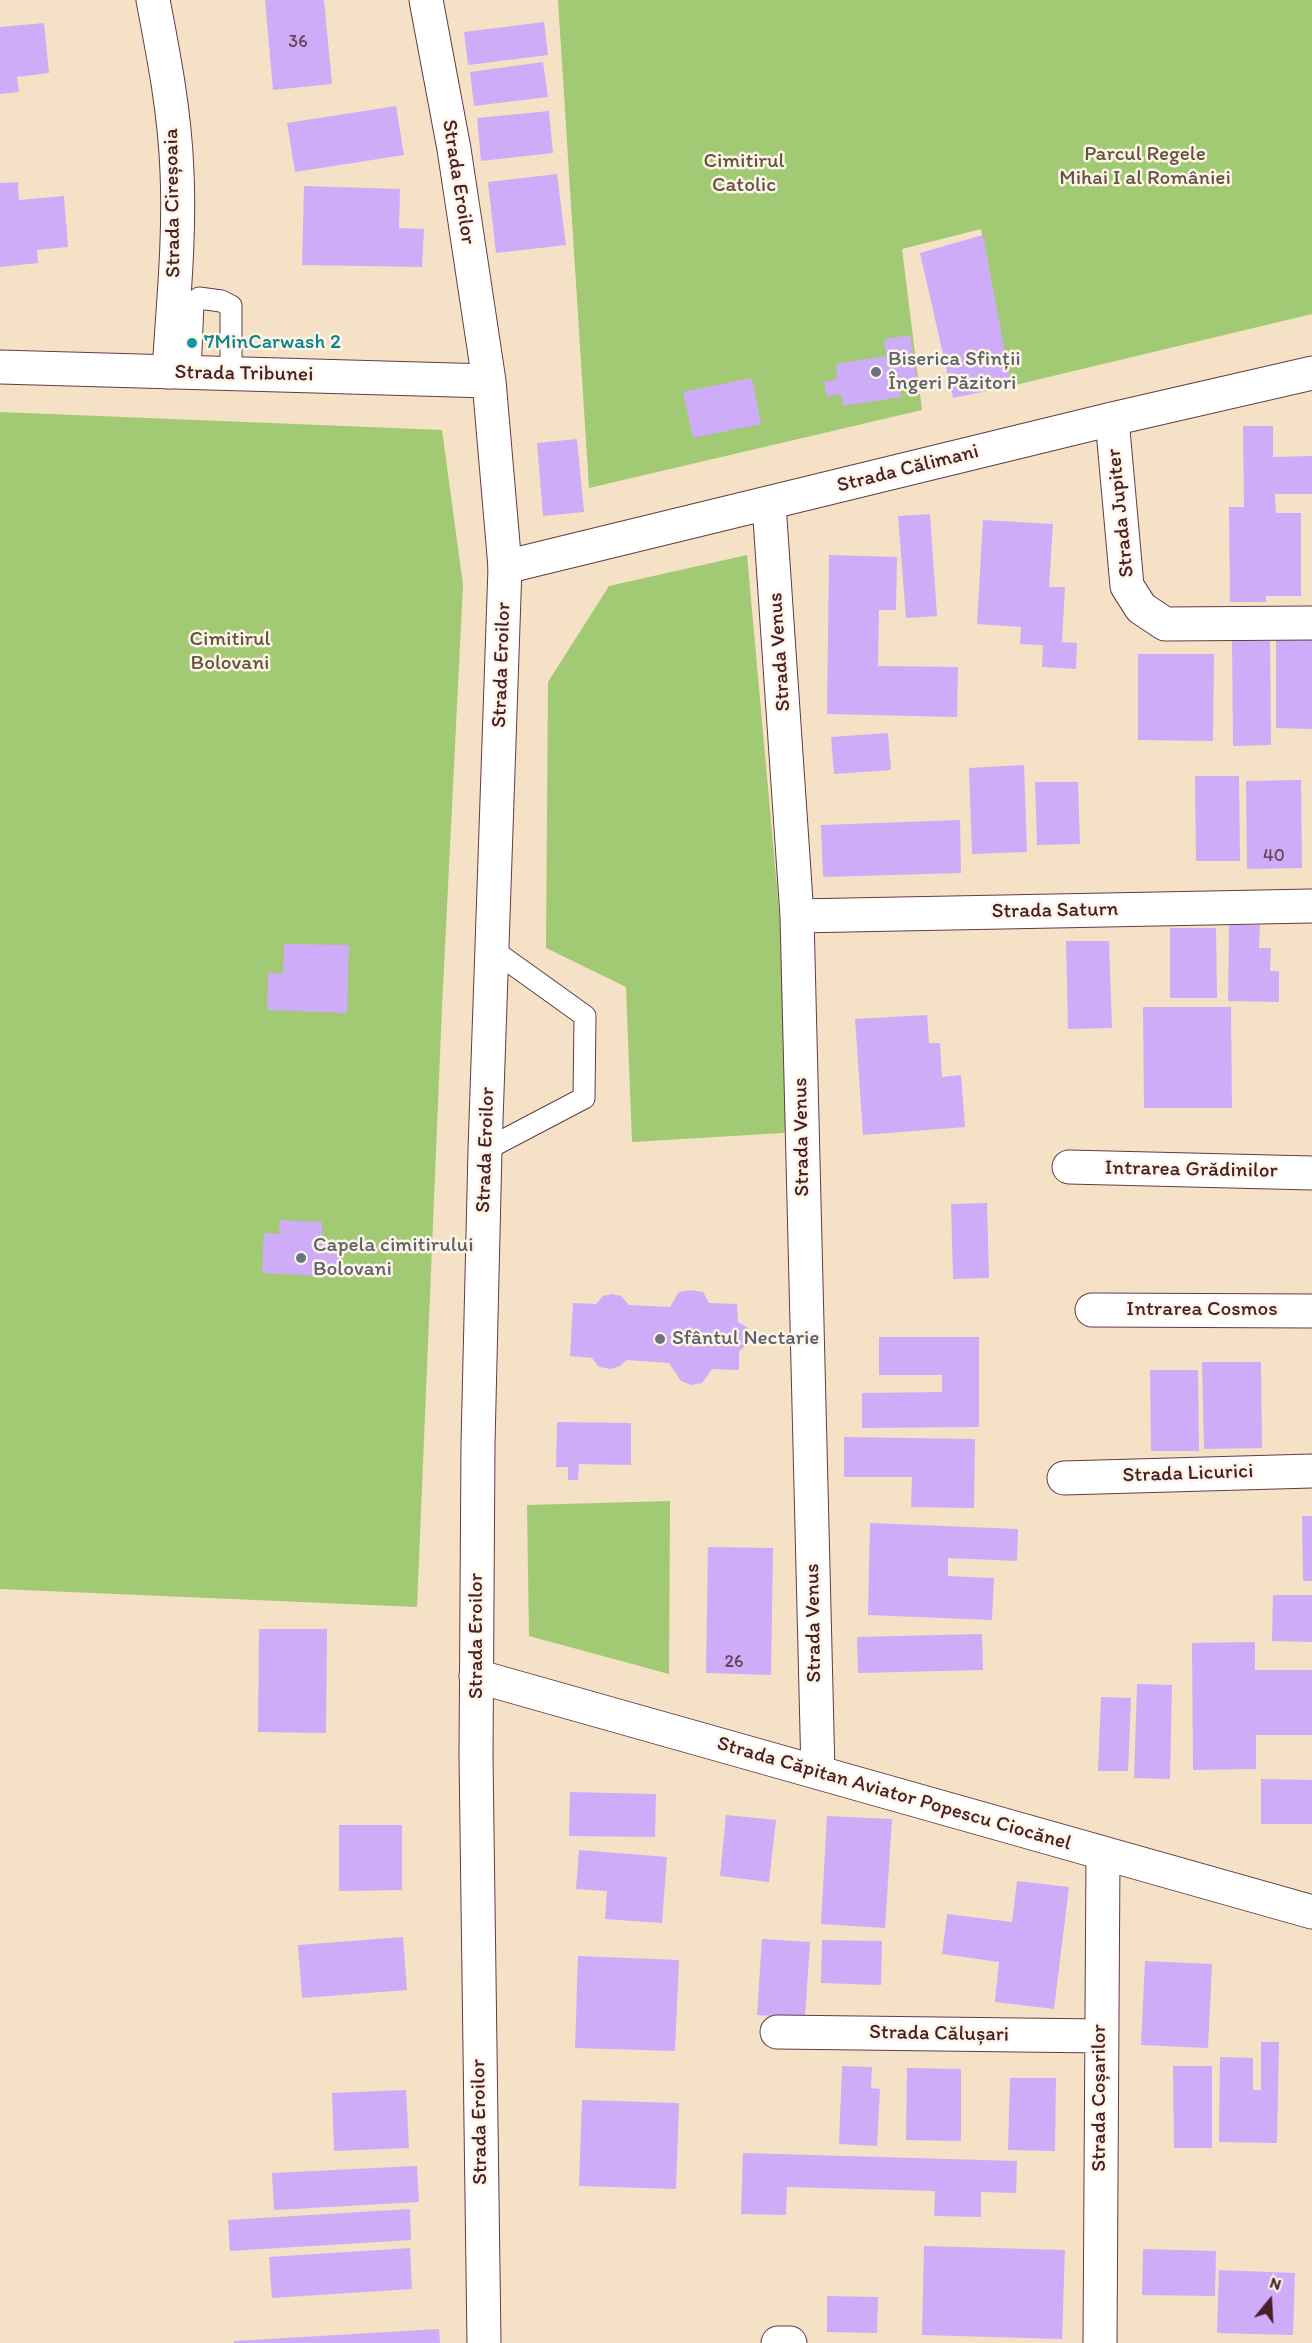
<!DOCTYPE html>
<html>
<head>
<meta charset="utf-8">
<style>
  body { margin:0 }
  #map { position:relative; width:1312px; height:2343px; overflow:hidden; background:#f5e1c5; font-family:Itim,sans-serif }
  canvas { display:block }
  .north { position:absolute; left:1240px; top:2271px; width:60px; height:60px; -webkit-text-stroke:4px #fcf5e5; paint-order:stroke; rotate:18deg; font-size:16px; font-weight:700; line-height:24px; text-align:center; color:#4a1f2b }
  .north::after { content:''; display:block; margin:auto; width:21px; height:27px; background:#4a1f2b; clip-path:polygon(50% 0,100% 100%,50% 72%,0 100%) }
</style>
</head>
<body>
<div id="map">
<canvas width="1312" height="2343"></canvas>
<div class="north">N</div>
</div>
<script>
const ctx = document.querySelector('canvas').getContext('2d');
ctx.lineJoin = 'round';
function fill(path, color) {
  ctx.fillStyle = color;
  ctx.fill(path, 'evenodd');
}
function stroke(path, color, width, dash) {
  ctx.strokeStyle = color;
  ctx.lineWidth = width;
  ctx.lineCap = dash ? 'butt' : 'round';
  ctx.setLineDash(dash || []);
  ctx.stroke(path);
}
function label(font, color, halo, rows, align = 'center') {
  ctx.font = font + ' Itim,sans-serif';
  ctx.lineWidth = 5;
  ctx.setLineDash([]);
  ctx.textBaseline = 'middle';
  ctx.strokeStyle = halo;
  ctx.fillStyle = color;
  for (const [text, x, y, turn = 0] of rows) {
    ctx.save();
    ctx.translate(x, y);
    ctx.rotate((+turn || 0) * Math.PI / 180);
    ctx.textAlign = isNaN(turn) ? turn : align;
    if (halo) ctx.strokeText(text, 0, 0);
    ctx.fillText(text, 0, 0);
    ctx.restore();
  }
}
fill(new Path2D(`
  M558 0H1312V314L1011 386 981 229 902 249 922 410 589 488Z
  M0 412 442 430 463 585 442 1007 417 1607 0 1589Z
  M747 555 798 1121 783 1133 632 1142 626 987 546 948 548 682 609 586Z
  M670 1501 669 1674 529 1636 527 1505Z`), '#a2c974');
fill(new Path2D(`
  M265 0H324L332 84 273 90Z
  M544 22 548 55 468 65 464 32Z
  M44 23 49 73 17 77 19 92 0 94V27Z
  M543 62 548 97 474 106 470 72Z
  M396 106 404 155 295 172 287 123Z
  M549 111 553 153 481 161 477 118Z
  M557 174 566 245 496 253 488 182Z
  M18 182 19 200 64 196 68 247 37 250 38 263 0 267V183Z
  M304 186 400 189 399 228 424 229 422 267 302 265Z
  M983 235 1011 386 953 398 920 253Z
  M910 335 918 385 900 388 901 397 843 406 841 394 827 397 824 382 837 379 836 364 886 356 884 339Z
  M752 378 761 424 693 438 683 392Z
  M1243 426H1273V457L1312 456V494H1275L1276 513H1301V596H1266V602H1230L1229 507H1244Z
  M577 439 584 512 543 516 537 443Z
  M930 514 937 616 906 618 898 516Z
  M983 520 1053 524 1049 587H1065L1062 642 1077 643 1076 669 1042 667 1043 645 1020 644 1021 627 977 624Z
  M829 555 897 557 896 610H879L878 666 958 667 957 717 827 714Z
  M1276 639H1312V729L1276 728Z
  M1232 641H1270L1271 745 1233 746Z
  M1138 654H1214L1213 741 1138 740Z
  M888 733 891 770 834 774 831 737Z
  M1024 765 1027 852 972 854 969 768Z
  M1195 776H1239L1240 861H1196Z
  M1301 780 1302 868 1247 869 1246 781Z
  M1035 782H1078L1080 844 1037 845Z
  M960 820 961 873 823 877 821 825Z
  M1229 925H1260L1259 948H1271L1270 971H1279V1002L1228 1001Z
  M1170 928H1216L1217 998H1170Z
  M1066 941H1109L1112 1028 1068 1029Z
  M284 944 349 945 347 1013 267 1010 268 973H283Z
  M1143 1007H1231L1232 1108H1144Z
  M927 1015 929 1043H940L942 1077 961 1075 965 1127 863 1135 855 1019Z
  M987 1203 989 1278 953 1279 951 1204Z
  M280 1220 322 1222V1241L340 1242 339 1277 262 1273 264 1233 279 1234Z
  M691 1290 703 1292 709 1303 737 1304 738 1322 748 1328 750 1336 749 1343 739 1351V1370L712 1369 702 1383 691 1385 681 1381 669 1363 627 1360 620 1366 611 1369 599 1367 592 1358 570 1356 573 1303 596 1304 603 1296 612 1294 621 1296 629 1305 670 1307 679 1292Z
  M879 1337H979V1427L862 1428V1393L942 1392V1375H879Z
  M1202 1362H1261L1262 1448 1204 1449Z
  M1150 1370H1198L1199 1451H1151Z
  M557 1422 631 1423V1465L579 1464 578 1480H568V1467H556Z
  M844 1437 975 1439 974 1508 911 1507 912 1477H844Z
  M1302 1516H1312V1581H1303Z
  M870 1523 1018 1529 1017 1561 948 1558V1576L994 1578 992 1620 868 1615Z
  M708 1547 773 1548 771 1675 706 1673Z
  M1273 1595H1312V1642L1272 1641Z
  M259 1629H327L326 1733 258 1732Z
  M982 1634 983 1670 858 1673 857 1637Z
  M1255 1642V1670H1312V1735H1256V1769L1193 1770 1192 1643Z
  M1137 1684 1172 1685 1170 1779 1134 1778Z
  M1101 1697 1131 1698 1128 1771H1098Z
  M1261 1779 1312 1780V1824H1261Z
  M570 1792 656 1794 655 1837 569 1836Z
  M726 1815 776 1820 769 1882 720 1876Z
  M827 1816 892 1819 885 1928 821 1924Z
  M339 1825H402V1890L339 1891Z
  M579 1850 667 1857 662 1923 605 1919 607 1891 576 1889Z
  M1017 1881 1069 1887 1054 2009 995 2002 999 1962 942 1954 947 1914 1012 1922Z
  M403 1937 407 1990 302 1998 298 1945Z
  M762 1939 810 1942 805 2018 757 2015Z
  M822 1940 882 1941 881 1985 821 1983Z
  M578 1956 679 1960 675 2051 575 2048Z
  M1145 1961 1212 1964 1208 2048 1141 2045Z
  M1261 2042H1279L1277 2143 1219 2142 1220 2057 1253 2058V2090H1261Z
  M842 2066 872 2067 871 2088 880 2089 877 2146 839 2144Z
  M1173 2066H1212V2148H1174Z
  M907 2068 961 2069V2141L906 2140Z
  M1010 2078H1056L1055 2151 1008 2150Z
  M406 2090 409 2148 334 2151 332 2093Z
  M582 2100 679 2103 676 2189 579 2186Z
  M743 2153 1017 2161 1016 2193 981 2192V2217L934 2216 935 2191 787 2187 786 2215 741 2214Z
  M417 2166 419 2202 274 2210 272 2173Z
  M410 2209 411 2240 230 2251 228 2220Z
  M924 2246 1065 2250 1062 2339 922 2335Z
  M410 2248 412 2289 272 2298 269 2257Z
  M1143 2249 1216 2251 1215 2296 1142 2295Z
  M1219 2270 1295 2273 1293 2335 1217 2333Z
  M827 2296 878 2297 877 2333 827 2332Z
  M439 2329 440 2343H234V2341Z`), '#cfacf7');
const service = new Path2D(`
  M190 373 193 303 199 298 221 301 231 306V373
  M485 1150 584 1098 585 1016 493 950`);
const minor = new Path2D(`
  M153 0C164 57 175 114 177 172 180 238 173 305 169 372
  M1112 419 1127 586 1141 608 1165 624 1312 623
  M769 504 797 916 818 1772
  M505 567 1112 419 1312 373
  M797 916 1312 906
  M1069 1167 1312 1173
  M1092 1310 1312 1311
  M1064 1478 1312 1471
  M476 1676 1312 1912
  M777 2032 1100 2036
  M778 2343H790
  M1100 2343 1103 1854`);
const tertiary = new Path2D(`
  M426 0 454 149 489 381 505 567 485 1150 478 1444 476 1756 484 2343
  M0 367 489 381`);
stroke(service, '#643c42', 23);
stroke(minor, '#643c42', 35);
stroke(tertiary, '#643c42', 35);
stroke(service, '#fff', 21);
stroke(minor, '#fff', 33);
stroke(tertiary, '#fff', 33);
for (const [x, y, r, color] of [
  [192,343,6,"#0f9aa8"],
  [876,372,6,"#6b7280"],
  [301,1258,6,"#6b7280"],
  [660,1339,6,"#6b7280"]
]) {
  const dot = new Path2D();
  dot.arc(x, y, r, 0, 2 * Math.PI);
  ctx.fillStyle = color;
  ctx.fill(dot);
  stroke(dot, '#fcf5e5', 2);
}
label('18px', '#6b425e', null, [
  ["36",298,42],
  ["40",1274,856],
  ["26",734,1662]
]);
label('21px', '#645241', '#fcf5e5', [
  ["Parcul Regele",1145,155],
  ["Mihai I al României",1145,179],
  ["Cimitirul",744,162],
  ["Catolic",744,186],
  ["Cimitirul",230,640],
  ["Bolovani",230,664]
]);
label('21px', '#4a1f2b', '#fcf5e5', [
  ["Strada Eroilor",458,182,81],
  ["Strada Cireșoaia",173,203,-91],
  ["Strada Tribunei",244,374,1],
  ["Strada Călimani",908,469,-14],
  ["Strada Jupiter",1121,513,-96],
  ["Strada Venus",780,652,-94],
  ["Strada Eroilor",502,665,-88],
  ["Strada Saturn",1055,911,-1],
  ["Strada Venus",802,1137,-91],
  ["Strada Eroilor",486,1150,-88],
  ["Intrarea Grădinilor",1191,1170,1],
  ["Intrarea Cosmos",1202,1310],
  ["Strada Licurici",1188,1474,-2],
  ["Strada Venus",814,1623,-91],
  ["Strada Eroilor",477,1636,-90],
  ["Strada Căpitan Aviator Popescu Ciocănel",894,1794,16],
  ["Strada Călușari",939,2034,1],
  ["Strada Coșarilor",1100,2098,-90],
  ["Strada Eroilor",480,2122,-91]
]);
label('21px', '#0d838f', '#fcf5e5', [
  ["7MinCarwash 2",204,343]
], 'left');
label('21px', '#5b616d', '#fcf5e5', [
  ["Biserica Sfinții",888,360],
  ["Îngeri Păzitori",888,384],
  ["Capela cimitirului",313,1246],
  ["Bolovani",313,1270],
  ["Sfântul Nectarie",672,1339]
], 'left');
</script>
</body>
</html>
